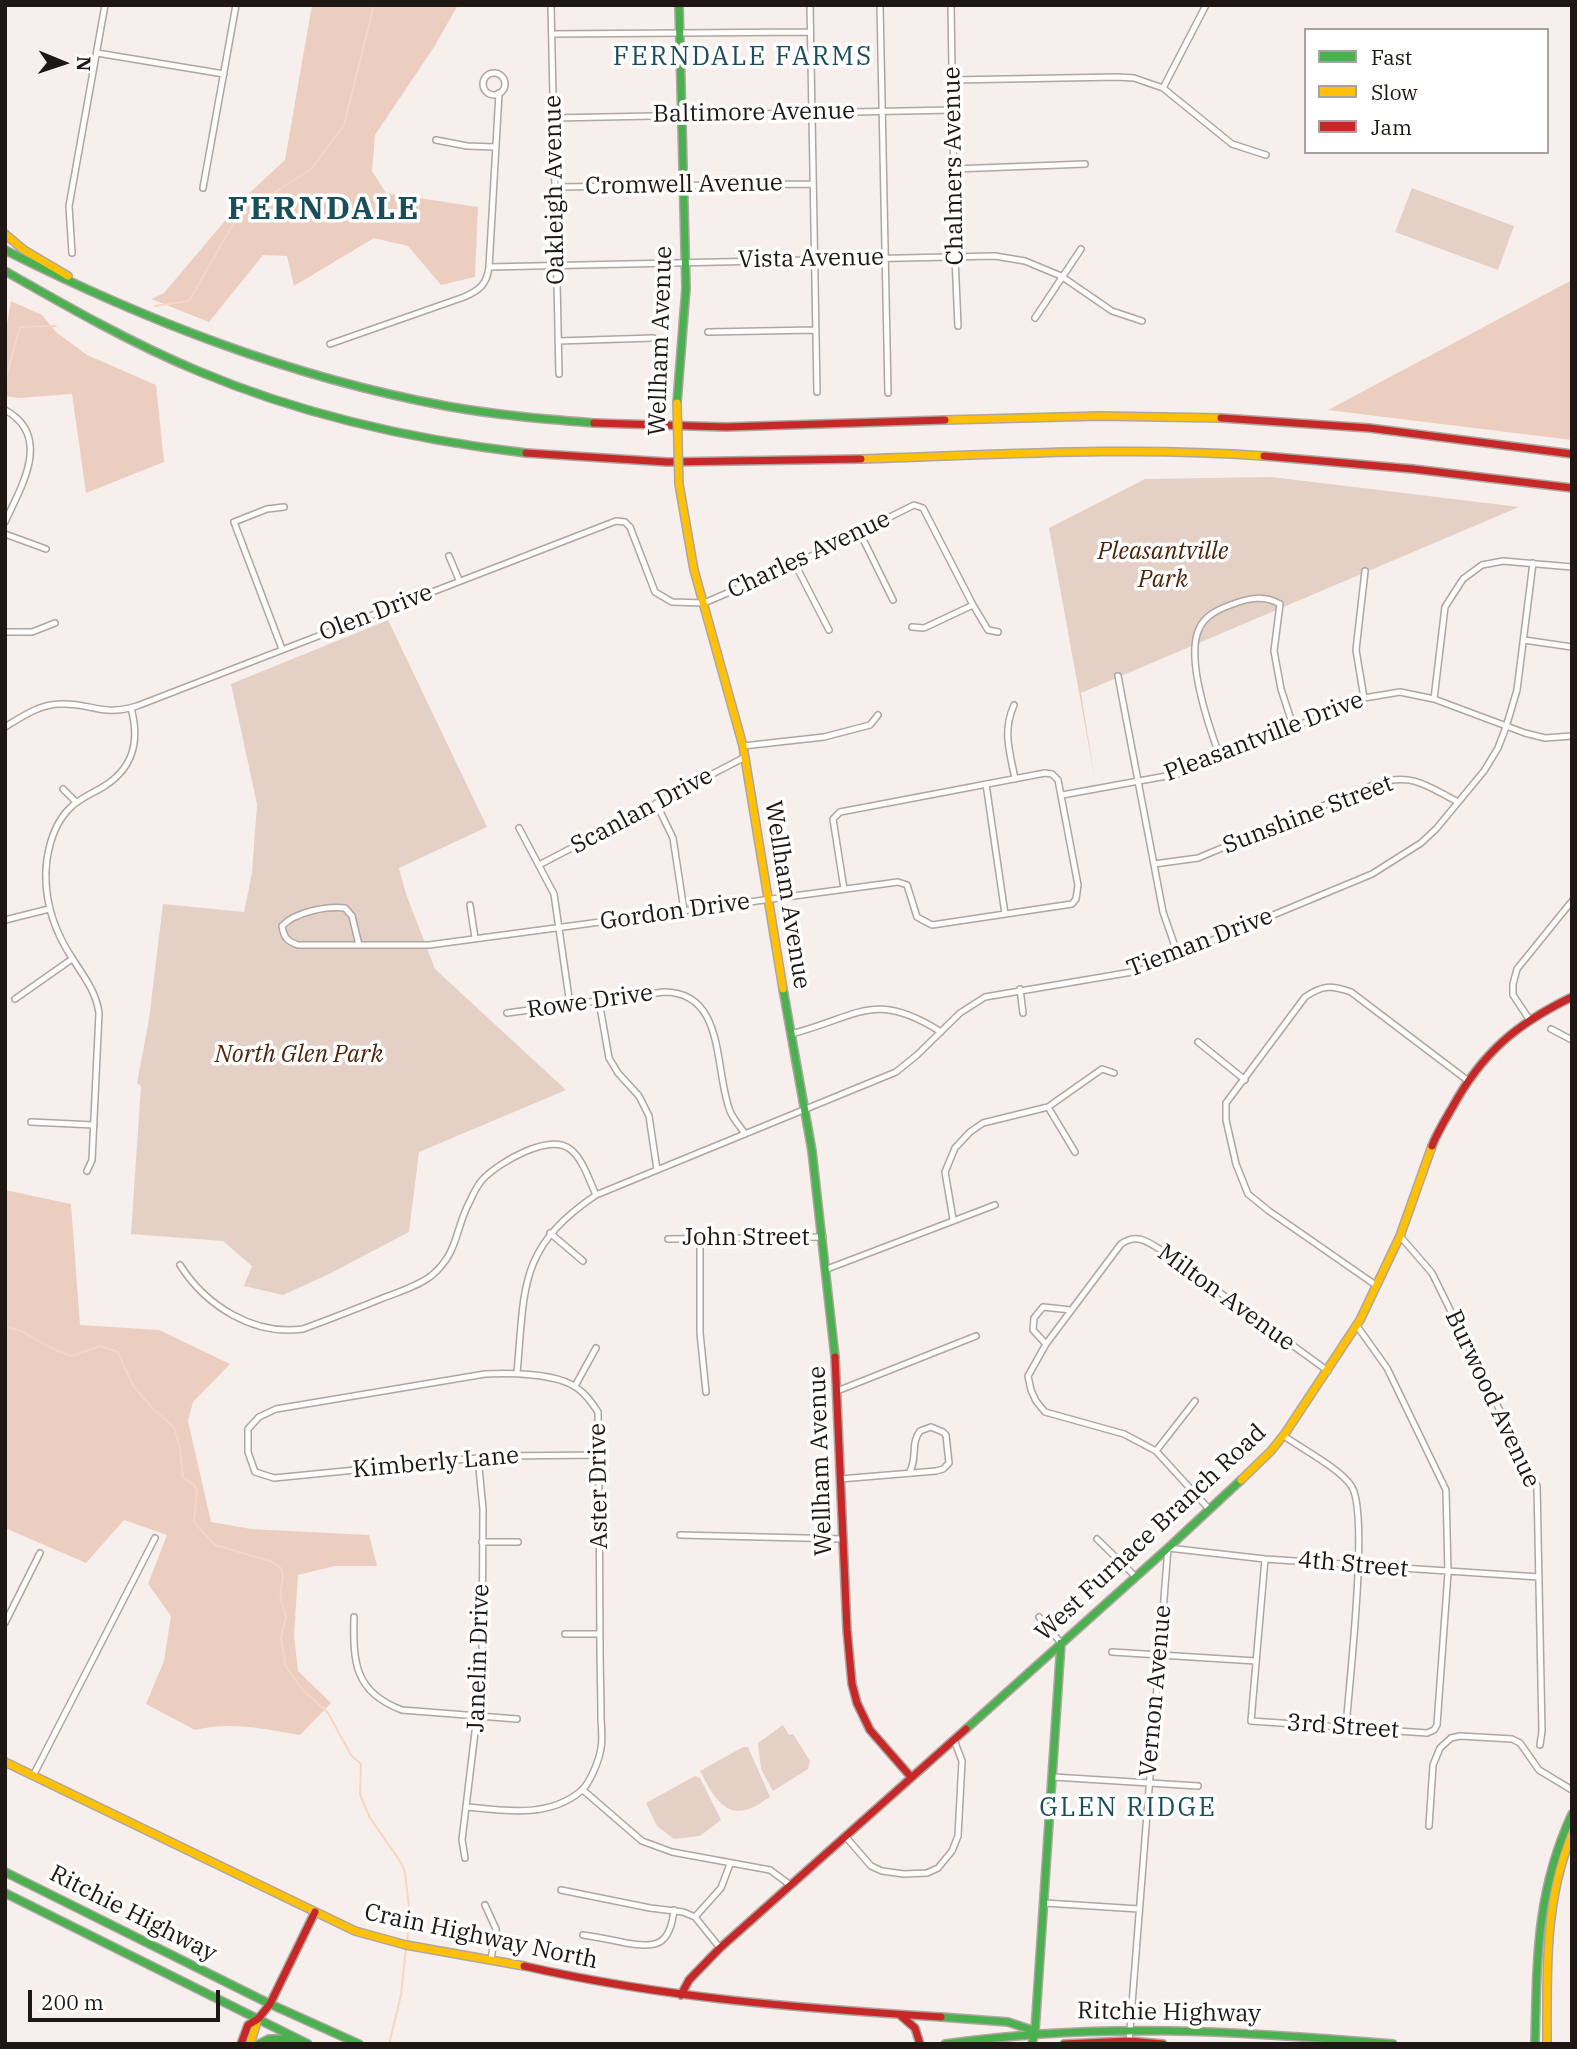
<!DOCTYPE html>
<html>
<head>
<meta charset="utf-8">
<style>
  body { margin:0 }
  #map { position:relative; width:1577px; height:2049px; overflow:hidden; background:#f7efeb; font-family:"IBM Plex Serif",serif }
  canvas { display:block }
  .frame { position:absolute; inset:0; border:7px solid #1e1714; pointer-events:none }
  .legend { position:absolute; left:1304px; top:28px; width:245px; height:126px; box-sizing:border-box; background:#fff; border:2px solid #a5a2a1; margin:0; padding:9px 12px; list-style:none; font-size:21px; color:#1e1714 }
  .legend li { display:flex; align-items:center; gap:14px; height:35px }
  .legend b { width:35px; border:2px solid #a5a2a1 }
  .north { position:absolute; left:28px; top:28px; width:70px; height:70px; -webkit-text-stroke:5px #fff; paint-order:stroke; rotate:92deg; font-size:19px; font-weight:700; line-height:28px; text-align:center; color:#1e1714 }
  .north::after { content:''; display:block; margin:auto; width:24px; height:32px; background:#1e1714; clip-path:polygon(50% 0,100% 100%,50% 72%,0 100%) }
  .scale { position:absolute; left:28px; top:1990px; width:192px; height:32px; box-sizing:border-box; border:4px solid #1e1714; border-top:0; padding-left:9px; font-size:21px; line-height:24px; white-space:nowrap; color:#1e1714; -webkit-text-stroke:5px #fff; paint-order:stroke }
</style>
</head>
<body>
<div id="map">
<canvas width="1577" height="2049"></canvas>
<div class="frame"></div>
<ul class="legend">
<li><b style="height:9px;background:#4caf50"></b>Fast</li>
<li><b style="height:9px;background:#ffc107"></b>Slow</li>
<li><b style="height:9px;background:#c62828"></b>Jam</li>
</ul>
<div class="north">N</div>
<div class="scale">200 m</div>
</div>
<script>
const ctx = document.querySelector('canvas').getContext('2d');
ctx.lineJoin = 'round';
function fill(path, color) {
  ctx.fillStyle = color;
  ctx.fill(path, 'evenodd');
}
function stroke(path, color, width, dash) {
  ctx.strokeStyle = color;
  ctx.lineWidth = width;
  ctx.lineCap = dash ? 'butt' : 'round';
  ctx.setLineDash(dash || []);
  ctx.stroke(path);
}
function label(font, color, halo, rows, align = 'center') {
  ctx.font = font + ' "IBM Plex Serif",serif';
  ctx.lineWidth = 7;
  ctx.setLineDash([]);
  ctx.textBaseline = 'middle';
  ctx.strokeStyle = halo;
  ctx.fillStyle = color;
  for (const [text, x, y, turn = 0] of rows) {
    ctx.save();
    ctx.translate(x, y);
    ctx.rotate((+turn || 0) * Math.PI / 180);
    ctx.textAlign = isNaN(turn) ? turn : align;
    if (halo) ctx.strokeText(text, 0, 0);
    ctx.fillText(text, 0, 0);
    ctx.restore();
  }
}
fill(new Path2D(`
  M1412 188 1514 226 1498 270 1395 232Z
  M1272 477 1519 507 1081 693 1095 780 1049 528 1145 479Z
  M388 620 487 827 399 868 406 894 435 969 566 1090 419 1152 409 1232 329 1274 283 1295 244 1286 252 1266 223 1241 131 1234 141 1086 137 1083 149 1019 163 904 244 912 252 873 257 804 231 684Z
  M783 1725 789 1735 793 1734 810 1761 808 1769 773 1791 761 1769 758 1743Z
  M743 1747H748L770 1797C763 1801 753 1809 745 1810 721 1816 709 1787 700 1771Z
  M695 1776 700 1778 721 1820 700 1836 674 1839 657 1826 646 1803Z`), '#e5d0c6');
fill(new Path2D(`
  M312 5H458L434 47 375 135 372 171 386 193 478 207 475 277 441 285 408 246 374 238 294 286 287 256 263 255 209 322 151 299 164 293 246 196 285 160Z
  M1572 280V440L1328 410Z
  M11 301 42 315 56 332 87 355 156 385 164 462 86 493 72 394 19 398 5 396V334Z
  M5 1190 71 1204 80 1325 159 1330 230 1364 193 1402 188 1421 211 1522 251 1529 369 1535 377 1566H335L298 1575 294 1636 298 1671 331 1703 300 1735C266 1729 229 1721 195 1730L146 1704 164 1661 171 1616 148 1584 167 1535 124 1520 86 1563 5 1528Z`), '#ebcebf');
stroke(new Path2D(`
  M155 306 189 301 233 224 261 201 311 169 344 125 374 5
  M5 381 20 327 56 326
  M5 1327 19 1330 53 1349 71 1356 101 1346 118 1352 132 1384 153 1409 174 1427 180 1447 183 1477 194 1485 197 1491 194 1522 215 1545 270 1561 281 1568 283 1576 280 1597 286 1617 281 1638 286 1667 303 1690 328 1713 351 1755 361 1764 360 1795 370 1818 402 1864 405 1873 410 1915 407 1943
  M389 2044 401 1995 406 1948`), '#f8d5c3', 2);
const street = new Path2D(`
  M551 5 559 374
  M810 5 817 392
  M880 5 888 393
  M951 5 955 258 958 326
  M1206 5 1163 88 1232 144 1266 155
  M552 34 810 32
  M97 53 224 74
  M483 84a11 11 0 1 1 22 0a11 11 0 1 1-22 0Z
  M953 80 1117 77 1134 78 1163 88
  M554 118 953 110
  M436 140 467 146 495 147
  M954 169 1085 164
  M555 187 813 184
  M203 188 236 5
  M72 253 69 206 105 5
  M489 267 995 256 1025 261 1061 276 1112 311 1142 321
  M1035 318 1081 249
  M708 332 815 330
  M558 341 653 338
  M330 344 464 297C480 290 487 284 489 267L499 93
  M5 410C53 436 21 487 5 522
  M860 533 893 600
  M5 534 46 549
  M449 556 459 580
  M795 564 829 630
  M912 627 924 628 973 605
  M5 632H32L55 623
  M1524 640 1572 647
  M282 649 234 522 267 509 284 507
  M1118 676 1163 912 1178 955
  M1364 698 1356 650 1365 571
  M1434 699 1445 607 1463 579 1482 565 1503 561 1572 567
  M1014 705C1002 732 1010 752 1015 779
  M5 727C23 716 40 704 61 704 92 703 102 717 137 706L616 521 625 522 630 527 655 592 672 602 704 603 795 564 914 505 923 508 973 605 988 630 998 632
  M743 746 824 737 870 725 878 715
  M1220 757C1209 727 1185 659 1199 629 1205 615 1219 609 1233 604 1249 598 1264 595 1280 604L1274 651 1281 689 1293 726
  M986 784 1005 914
  M63 789 76 802
  M1062 795 1183 773 1364 698 1400 692 1434 699 1525 733 1545 738 1572 736
  M656 803 673 838 684 910
  M519 828 554 894 570 1005
  M1154 864 1198 858 1378 783C1414 773 1427 786 1458 802
  M539 865 745 757
  M470 905 475 938
  M5 920 49 909
  M359 945 352 916 345 908C326 906 295 912 282 926 284 938 287 941 298 945H429L898 882 907 885 917 917 932 925 1072 904 1076 899 1078 885 1058 780 1052 774 1045 773 840 812 833 819 844 889
  M1020 989 1023 1013
  M15 999 72 959
  M599 1001 609 1058 618 1073 639 1096 649 1116 657 1170
  M507 1013 664 992C726 992 714 1070 730 1111 733 1119 740 1126 745 1134
  M1529 1019 1513 995V984L1517 969 1572 901
  M1551 1029 1572 1040
  M791 1034C858 1017 874 989 941 1032
  M1198 1042 1245 1080
  M1048 1107 1075 1152
  M31 1122 94 1125
  M87 1171 92 1160 99 1013C96 992 85 978 74 961 53 930 42 897 47 859 50 840 57 820 71 807 80 798 93 793 103 787 134 768 140 741 131 708
  M953 1219 945 1172 955 1148 970 1132 983 1123 1048 1107 1102 1069 1114 1073
  M550 1233 583 1261
  M1400 1236 1432 1273 1537 1486 1542 1731 1540 1745
  M700 1238V1333L706 1392
  M668 1239 823 1237
  M180 1265C206 1306 254 1336 303 1329 330 1319 356 1309 383 1298 399 1292 418 1286 431 1276 459 1253 455 1228 470 1201 473 1194 478 1184 484 1178 500 1162 549 1133 570 1149 583 1159 589 1180 596 1195
  M827 1269 995 1205
  M1377 1286 1269 1211 1248 1194 1236 1164 1226 1120V1103L1305 997C1323 985 1331 985 1351 992L1467 1080
  M1046 1344 1033 1330 1034 1318 1043 1307 1071 1310
  M517 1373C525 1287 518 1248 596 1195L896 1072 917 1055 960 1013 985 997 1138 971 1372 874 1421 843 1436 829 1484 771 1498 748 1506 727 1517 690 1533 563
  M575 1386 596 1348
  M837 1391 976 1336
  M1284 1436C1301 1448 1342 1470 1352 1487 1369 1516 1349 1685 1346 1727
  M1156 1451 1195 1401
  M840 1479 936 1471 943 1469 949 1463 946 1435 943 1432 931 1427 920 1431C910 1444 918 1459 909 1473
  M1209 1509 1156 1451 1124 1434 1045 1412 1036 1401 1031 1390 1028 1376 1046 1344 1121 1244C1136 1233 1147 1241 1161 1250L1328 1371
  M680 1535 843 1539
  M1097 1539 1135 1576
  M482 1542H518
  M1265 1559 1251 1721 1427 1733 1434 1730 1437 1725 1448 1573 1446 1490 1387 1368 1357 1326
  M354 1617C353 1662 354 1692 402 1710L517 1719
  M1039 1617 1061 1643
  M5 1623 40 1553
  M565 1634H600
  M1112 1652 1256 1661
  M34 1774 155 1538
  M1053 1777 1198 1786
  M583 1790 642 1841 672 1852 770 1870 789 1884
  M468 1807C505 1811 549 1818 581 1791 590 1783 599 1761 601 1748 603 1738 601 1726 601 1716 601 1693 600 1670 600 1647 600 1569 599 1490 598 1412 592 1403 586 1394 577 1388 557 1373 509 1373 485 1374L276 1409 259 1417 248 1429V1452L255 1472 274 1478 498 1456 599 1455
  M1429 1826 1433 1765 1440 1748 1451 1738 1460 1736 1512 1739 1520 1743 1539 1770 1572 1790
  M845 1836 871 1866 882 1871 904 1874 927 1873 938 1868 952 1851 958 1836 962 1761 954 1740
  M465 1858 462 1840 482 1674 483 1509 478 1458
  M561 1890 650 1908 683 1912 695 1917 720 1948
  M1045 1903 1139 1909
  M485 1905 496 1929 491 1959
  M695 1917 721 1888 730 1864
  M583 1935C597 1937 612 1940 626 1943 658 1949 670 1944 674 1910
  M1129 2042 1168 1548 1265 1559 1539 1577`);
const fast = new Path2D(`
  M5 250C146 321 291 377 446 406 495 415 545 419 594 423
  M5 271C68 307 131 343 198 371 302 415 415 440 526 453
  M677 403 686 288 679 5
  M783 989 812 1151 835 1357
  M966 1729 1168 1548 1241 1480
  M5 1872 270 2004 359 2044
  M5 1893 308 2044
  M941 2017 1008 2022 1035 2031
  M259 2044 269 2039H294
  M945 2044C1099 2022 1239 2031 1393 2044
  M1032 2044 1035 2031 1061 1643
  M1535 2044C1537 1960 1536 1892 1572 1814`);
const slow = new Path2D(`
  M5 234 24 250 68 276
  M945 420 1100 416 1221 418
  M861 459C995 455 1129 446 1264 456
  M679 484 694 570 743 746 783 989
  M1241 1480 1271 1451 1286 1432 1360 1320 1400 1236 1432 1146
  M5 1762 355 1931 406 1945 524 1966
  M250 2044 258 2019
  M1547 2044C1547 1972 1544 1902 1572 1834`);
const jam = new Path2D(`
  M1221 418 1369 428 1572 454
  M594 423 726 427 945 420
  M526 453 667 462 861 459
  M1264 456 1413 469 1572 488
  M1432 1146C1437 1133 1445 1120 1452 1108 1482 1053 1516 1024 1572 997
  M835 1357 847 1630 852 1684 857 1703 870 1730 911 1777
  M524 1966C664 1998 798 2008 941 2017
  M681 1995 689 1980 720 1948 966 1729
  M900 2015 915 2028 920 2044
  M241 2044 248 2025 258 2019 270 2004 315 1912
  M1064 2044 1129 2041 1163 2044`);
stroke(street, '#ada6a2', 8);
stroke(fast, '#ada6a2', 10);
stroke(slow, '#ada6a2', 10);
stroke(jam, '#ada6a2', 10);
stroke(street, '#fefdfc', 5);
stroke(fast, '#4caf50', 7);
stroke(slow, '#ffc107', 7);
stroke(jam, '#c62828', 7);
const slowBridge = new Path2D(`
  M677 403 679 484`);
stroke(slowBridge, '#ada6a2', 10, []);
stroke(slowBridge, '#ffc107', 7);
label('24px', '#1e1714', '#fff', [
  ["Baltimore Avenue",754,113,-1],
  ["Chalmers Avenue",954,166,-91],
  ["Cromwell Avenue",684,185,-1],
  ["Oakleigh Avenue",555,190,-91],
  ["Vista Avenue",811,259,-1],
  ["Wellham Avenue",661,341,-88],
  ["Charles Avenue",809,555,-25],
  ["Olen Drive",376,613,-21],
  ["Pleasantville Drive",1264,737,-21],
  ["Scanlan Drive",642,811,-28],
  ["Sunshine Street",1308,815,-21],
  ["Wellham Avenue",787,895,81],
  ["Gordon Drive",675,912,-8],
  ["Tieman Drive",1200,943,-21],
  ["Rowe Drive",590,1002,-8],
  ["John Street",746,1238],
  ["Milton Avenue",1226,1298,36],
  ["Burwood Avenue",1492,1399,65],
  ["Wellham Avenue",821,1461,-92],
  ["Kimberly Lane",436,1463,-5],
  ["Aster Drive",599,1486,-91],
  ["West Furnace Branch Road",1151,1533,-43],
  ["4th Street",1353,1565,5],
  ["Janelin Drive",479,1658,-88],
  ["Vernon Avenue",1156,1691,-85],
  ["3rd Street",1343,1727,4],
  ["Ritchie Highway",133,1914,27],
  ["Crain Highway North",481,1937,12],
  ["Ritchie Highway",1169,2013,1]
]);
label('italic 24px', '#4f230a', '#fff', [
  ["Pleasantville",1163,552],
  ["Park",1163,580],
  ["North Glen Park",299,1055]
]);
ctx.letterSpacing = '2px';
label('26px', '#194e5d', '#fff', [
  ["FERNDALE FARMS",743,57],
  ["GLEN RIDGE",1128,1808]
]);
ctx.letterSpacing = '0px';
ctx.letterSpacing = '2px';
label('bold 32px', '#194e5d', '#fff', [
  ["FERNDALE",324,210]
]);
ctx.letterSpacing = '0px';
</script>
</body>
</html>
